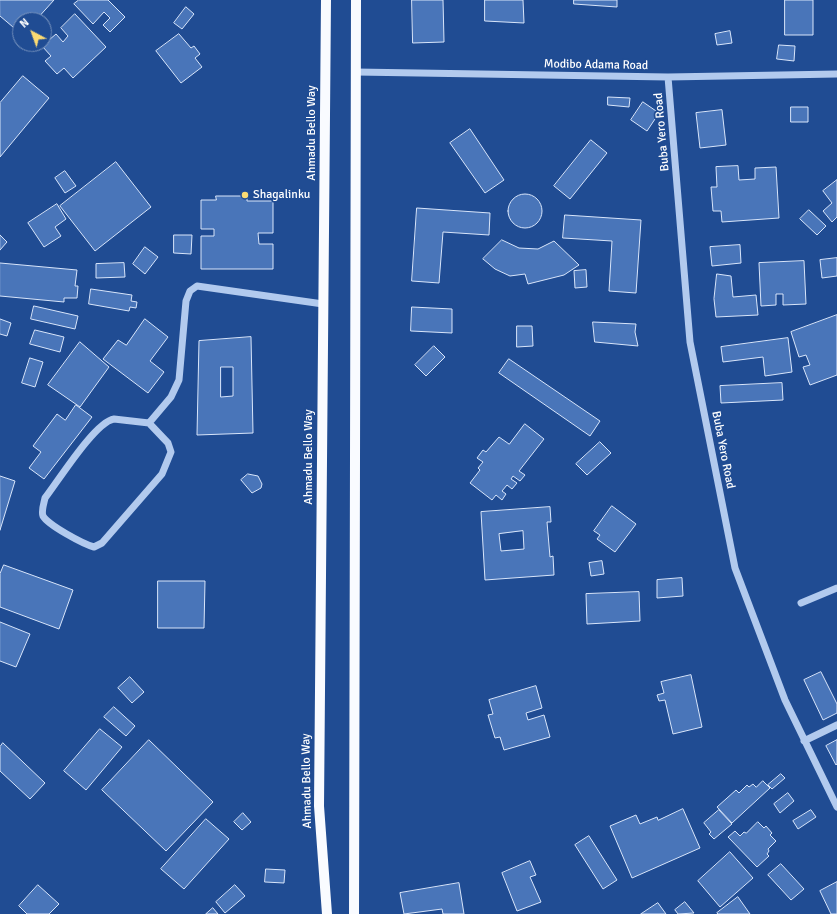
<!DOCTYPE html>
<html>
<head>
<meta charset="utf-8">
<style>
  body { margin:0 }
  #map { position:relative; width:837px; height:914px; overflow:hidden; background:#204c93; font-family:Signika,sans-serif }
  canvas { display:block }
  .north { position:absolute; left:12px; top:12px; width:40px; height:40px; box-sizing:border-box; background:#204c93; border:1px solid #7994be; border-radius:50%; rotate:319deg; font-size:11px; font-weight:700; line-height:16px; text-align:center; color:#fff }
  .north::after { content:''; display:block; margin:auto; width:14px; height:18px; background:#fbdb73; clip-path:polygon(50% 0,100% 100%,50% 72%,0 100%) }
</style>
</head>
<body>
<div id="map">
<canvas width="837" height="914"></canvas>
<div class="north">N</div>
</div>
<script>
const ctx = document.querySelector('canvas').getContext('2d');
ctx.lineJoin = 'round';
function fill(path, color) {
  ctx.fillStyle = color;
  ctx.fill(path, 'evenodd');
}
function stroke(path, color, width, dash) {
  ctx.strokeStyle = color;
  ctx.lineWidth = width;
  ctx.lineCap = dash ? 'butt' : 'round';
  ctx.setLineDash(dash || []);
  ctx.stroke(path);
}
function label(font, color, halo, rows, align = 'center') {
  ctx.font = font + ' Signika,sans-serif';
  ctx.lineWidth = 3.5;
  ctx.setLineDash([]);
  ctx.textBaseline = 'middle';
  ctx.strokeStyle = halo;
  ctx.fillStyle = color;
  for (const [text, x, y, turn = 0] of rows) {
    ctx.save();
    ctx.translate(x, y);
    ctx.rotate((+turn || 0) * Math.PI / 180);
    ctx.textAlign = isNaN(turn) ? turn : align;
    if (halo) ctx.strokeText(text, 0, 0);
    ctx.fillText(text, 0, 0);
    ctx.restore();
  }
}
const building = new Path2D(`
  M0 0H54L36 20H20V33L0 16Z
  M79 0H108L125 17 110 32 103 25 110 18 104 12 93 24 74 4Z
  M412 0H443L444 42 413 43Z
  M485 0H523L524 23 485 21Z
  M574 0H617V7L574 4Z
  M785 0H813V35H785Z
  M186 7 194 14 182 29 174 23Z
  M75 14 106 47 73 78 64 68 57 74 45 61 51 56 42 46 56 34 63 42 68 36 61 28Z
  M730 31 732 43 717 45 715 34Z
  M179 34 191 48 194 46 200 54 195 58 202 67 181 83 156 51Z
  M779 45 795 46 794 61 777 59Z
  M23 76 49 98 0 157V103Z
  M608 97 630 98 629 107 608 105Z
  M643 102 659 113 647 131 631 120Z
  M791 107H808V122H791Z
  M722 110 726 145 700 148 696 113Z
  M470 129 504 180 485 193 450 143Z
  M591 140 607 153 570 199 554 186Z
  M116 162 151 207 95 251 60 206Z
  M738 166 739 180 755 179V168L776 167 779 218 722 222 721 211H713L711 187H717L716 167Z
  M65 171 76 186 65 193 55 178Z
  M837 180V217L832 222 823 211 832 203 823 191Z
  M508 211a17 17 0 1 1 34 0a17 17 0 1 1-34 0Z
  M216 196H247V201H273V233H258L259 244H273V269H201V236H214V229H201V200H216Z
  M57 204 66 219 55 227 61 236 44 247 28 223Z
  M417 208 490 213 489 235 443 232 439 283 412 281Z
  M809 210 826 226 817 235 800 219Z
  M565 215 641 220 636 293 609 291 612 241 563 238Z
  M0 235 7 242 0 250Z
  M174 235H192L191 254 174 253Z
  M502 240 519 248 538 249 554 241 579 265 564 275 528 284 525 274 510 276 495 269 483 259Z
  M740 245 741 263 712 266 710 247Z
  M145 247 158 257 145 274 133 264Z
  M837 258V276L822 278 820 260Z
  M804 261 806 304 783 305V294H776V305L761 306 759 263Z
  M0 263 77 270 75 286H78L77 298H64V302L0 296Z
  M124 263 125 277 96 278V264Z
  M586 270 587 287 575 288 574 271Z
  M717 274 731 276 733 297 756 295 758 315 716 317 714 299Z
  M91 289 132 295 131 301 137 302 136 308 130 307 129 311 89 304Z
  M34 306 78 316 75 329 31 319Z
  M412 307 452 309V333L411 331Z
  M837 315V375L810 385 803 367 810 365 806 355 799 357 791 332Z
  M0 319 11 323 7 336 0 334Z
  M145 319 168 337 150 361 164 372 148 393 103 359 118 340 126 345Z
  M593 322 636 324 635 332 638 346 595 342Z
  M517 326H532L533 346 517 347Z
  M35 330 64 337 60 352 30 344Z
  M251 337 253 433 197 435 199 341ZM221 367H233V396L221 397Z
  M788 338 792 372 765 376 763 357 723 362 721 347Z
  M80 342 109 367 80 407 48 385Z
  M434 346 445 357 426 376 415 365Z
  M30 358 43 362 35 387 22 383Z
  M509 359 600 421 590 436 499 373Z
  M782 383 783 400 721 403 720 386Z
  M76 405 92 417 44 479 29 468 41 452 33 446 57 414 65 420Z
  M525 424 544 439 519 471 525 475 520 481 513 476 511 479 517 483 512 489 507 485 502 491 506 494 502 500 496 495 492 500 470 483 480 470 478 468 483 462 477 458 483 450 486 452 499 437 509 444Z
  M600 442 611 453 587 475 576 464Z
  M248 474 258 476 262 484 261 488 252 493 241 480Z
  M0 476 15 481 0 530Z
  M612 506 636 524 615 552 597 539 600 535 594 531Z
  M550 507 551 522H547L550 557 553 556 554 575 485 580 481 512ZM523 531 524 549 501 551 499 534Z
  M602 561 604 574 591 576 589 563Z
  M4 565 73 590 59 629 0 607V574Z
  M682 578 683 596 657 598V580Z
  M158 581H205L204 628H158Z
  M639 592 640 621 587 624 586 594Z
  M0 622 30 634 16 667 0 661Z
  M821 672 837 704V713L823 720 804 680Z
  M691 675 702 727 673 734 665 700 659 701 657 695 664 693 661 682Z
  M130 677 144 692 132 703 118 688Z
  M536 686 542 708 526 713 528 720 544 715 550 737 504 750 500 737 495 738 488 715 493 714 489 700Z
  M114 707 135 726 126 736 104 717Z
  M100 729 122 747 86 790 64 771Z
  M149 740 213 802 166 851 102 790Z
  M837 740V764L836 765 826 746Z
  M3 743 45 783 30 799 0 771V747Z
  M781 774 785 778 772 789 768 785Z
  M763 781 770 788 732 823 717 807 736 790 739 793 747 785 749 787 753 784 756 787Z
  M788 793 794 801 780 813 774 804Z
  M683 809 700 848 632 878 610 826 636 815 640 824 657 817 658 820Z
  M719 810 732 824 714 839 709 834 711 832 704 823Z
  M811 810 816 817 798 829 793 821Z
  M243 813 251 822 242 830 234 822Z
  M206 819 229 839 184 889 161 869Z
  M758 822 764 828 766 826 772 833 770 835 776 841 768 849 769 851 767 854 769 856 757 867 728 837 735 831 740 836 744 832 746 833Z
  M589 836 617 880 603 889 575 845Z
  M730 852 753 878 720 907 698 881Z
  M530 861 536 875 530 877 541 902 517 911 502 873Z
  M781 864 804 889 791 900 768 875Z
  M266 869 285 870 284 883 265 882Z
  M837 882V914H831L820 891Z
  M459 883 464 914H443L442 909 404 914 400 893Z
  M38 885 59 904 49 914H27L19 906Z
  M235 885 245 896 225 913 216 902Z
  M738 897 750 914H718L717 913Z
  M685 902 694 913 678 914 675 910Z
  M658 903 666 914H641Z
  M213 908 218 914H206Z`);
fill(building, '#4975b9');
stroke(building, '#d8e5fa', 1);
stroke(new Path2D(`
  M356 72 668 77 837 74
  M668 77 690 342 735 568 785 700 837 807
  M114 419 149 423 168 443 171 452 162 474 102 543 94 547C83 544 48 525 43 516 41 511 44 503 45 498 59 480 95 422 114 419Z
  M149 423 171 397 179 380 186 301 190 291 197 286 323 304
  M801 603 837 588
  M804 741 837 725`), '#b2caee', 7);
stroke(new Path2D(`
  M326 0 319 806 327 914
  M354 914 356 0`), '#f9fbff', 10);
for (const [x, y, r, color] of [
  [245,195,4,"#fbdb73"]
]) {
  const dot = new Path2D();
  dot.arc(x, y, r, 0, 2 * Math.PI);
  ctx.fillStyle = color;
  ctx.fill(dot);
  stroke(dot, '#204c93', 1.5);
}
label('12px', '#fff', '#204c93', [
  ["Modibo Adama Road",596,65,1],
  ["Buba Yero Road",662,132,-95],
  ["Ahmadu Bello Way",312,133,-90],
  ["Buba Yero Road",723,450,79],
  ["Ahmadu Bello Way",309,457,-90],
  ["Ahmadu Bello Way",307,781,-91]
]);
label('12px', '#fff', '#204c93', [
  ["Shagalinku",253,195]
], 'left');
</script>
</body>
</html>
